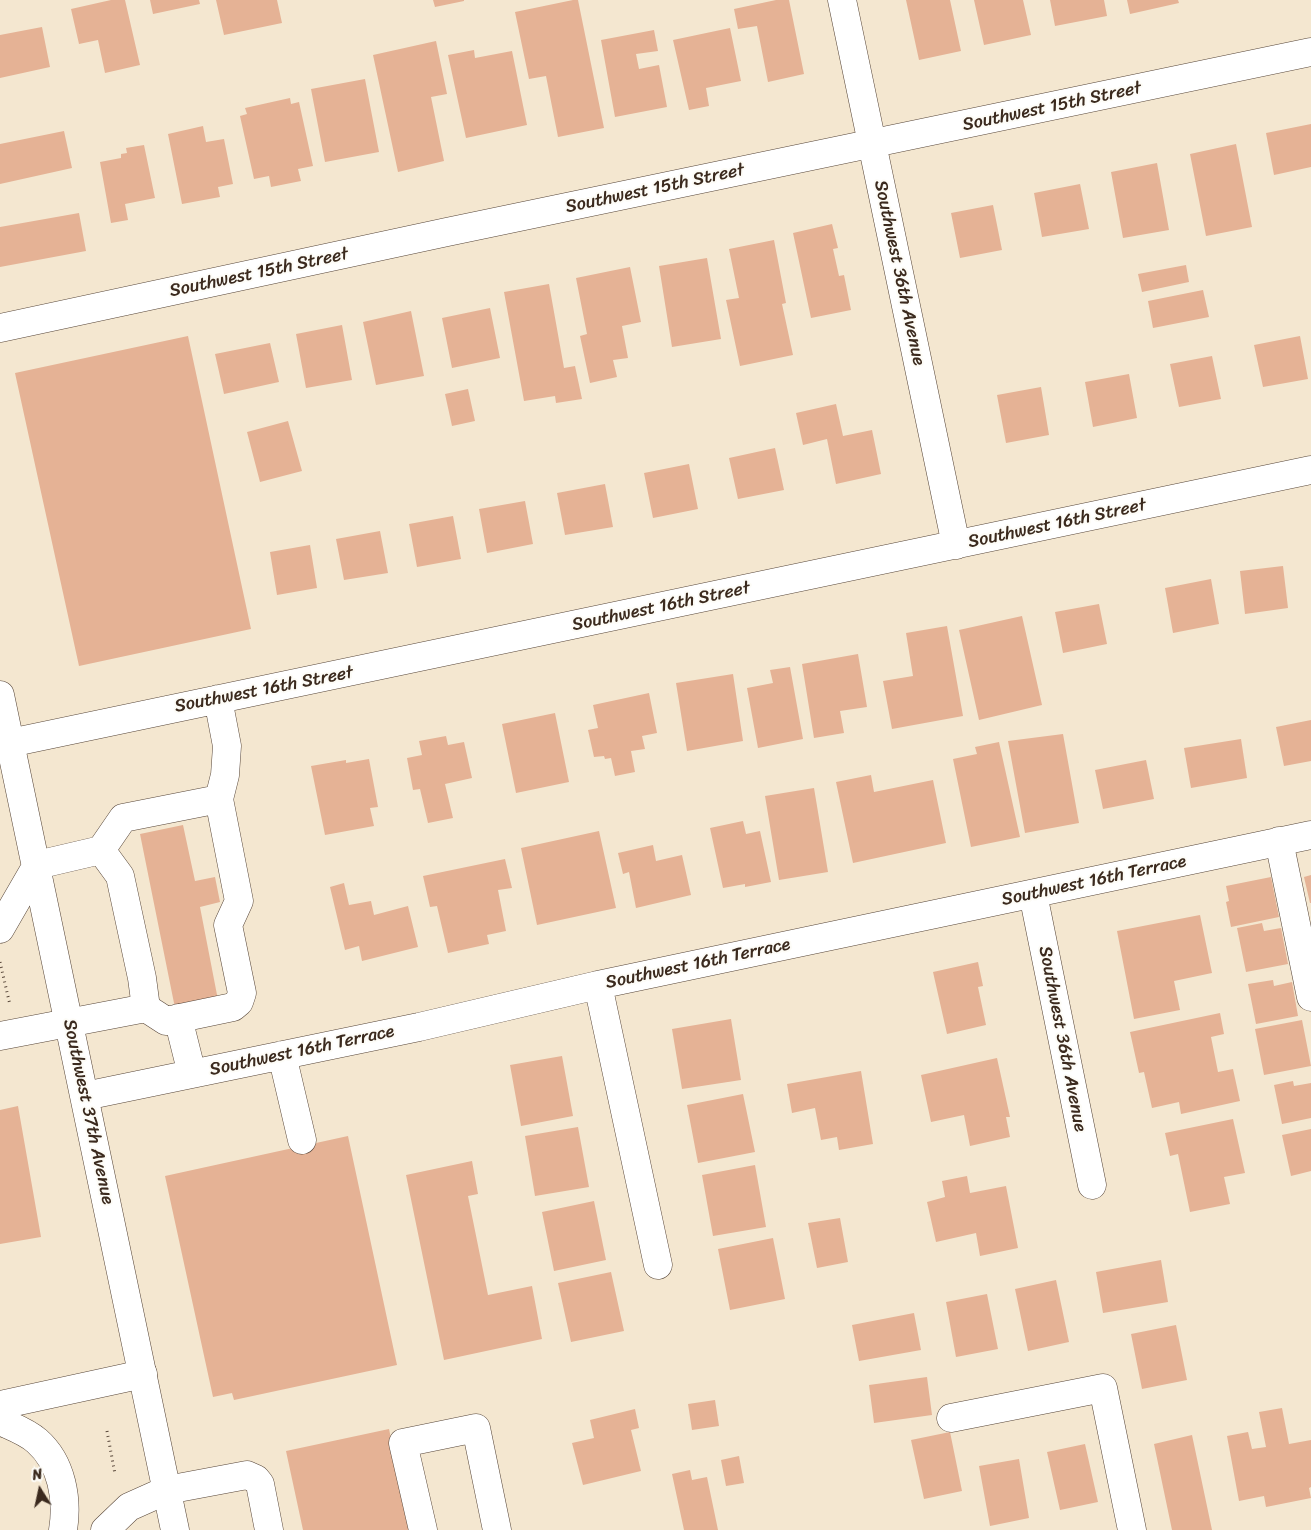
<!DOCTYPE html>
<html>
<head>
<meta charset="utf-8">
<style>
  body { margin:0 }
  #map { position:relative; width:1311px; height:1530px; overflow:hidden; background:#f4e7d0; font-family:Sriracha,sans-serif }
  canvas { display:block }
  .north { position:absolute; left:15px; top:1465px; width:50px; height:50px; -webkit-text-stroke:4px #fdfcf7; paint-order:stroke; rotate:350deg; font-size:14px; font-weight:700; line-height:20px; text-align:center; color:#3b2a1e }
  .north::after { content:''; display:block; margin:auto; width:18px; height:22px; background:#3b2a1e; clip-path:polygon(50% 0,100% 100%,50% 72%,0 100%) }
</style>
</head>
<body>
<div id="map">
<canvas width="1311" height="1530"></canvas>
<div class="north">N</div>
</div>
<script>
const ctx = document.querySelector('canvas').getContext('2d');
ctx.lineJoin = 'round';
function fill(path, color) {
  ctx.fillStyle = color;
  ctx.fill(path, 'evenodd');
}
function stroke(path, color, width, dash) {
  ctx.strokeStyle = color;
  ctx.lineWidth = width;
  ctx.lineCap = dash ? 'butt' : 'round';
  ctx.setLineDash(dash || []);
  ctx.stroke(path);
}
function label(font, color, halo, rows, align = 'center') {
  ctx.font = font + ' Sriracha,sans-serif';
  ctx.lineWidth = 4;
  ctx.setLineDash([]);
  ctx.textBaseline = 'middle';
  ctx.strokeStyle = halo;
  ctx.fillStyle = color;
  for (const [text, x, y, turn = 0] of rows) {
    ctx.save();
    ctx.translate(x, y);
    ctx.rotate((+turn || 0) * Math.PI / 180);
    ctx.textAlign = isNaN(turn) ? turn : align;
    if (halo) ctx.strokeText(text, 0, 0);
    ctx.fillText(text, 0, 0);
    ctx.restore();
  }
}
fill(new Path2D(`
  M111 0H125L140 65 105 73 98 40 79 44 71 9Z
  M150 0H199L200 4 153 14Z
  M216 0H277L282 23 224 35Z
  M433 0H464V1L435 7Z
  M573 0H578L604 128 558 137 546 76 529 79 515 12Z
  M776 0H789L804 74 768 82 757 26 738 29 734 9Z
  M906 0H950L961 51 919 60Z
  M974 0H1023L1031 35 984 45Z
  M1050 0H1104L1107 16 1055 26Z
  M1127 0H1178L1179 3 1130 14Z
  M42 27 50 67 0 78V35Z
  M730 28 741 81 706 88 709 106 689 110 673 40Z
  M654 30 658 51 636 54 639 69 659 65 667 107 615 117 601 40Z
  M436 41 447 94 431 97 444 161 398 172 373 55Z
  M474 50 475 58 512 51 527 125 466 138 448 55Z
  M365 79 379 152 325 162 311 89Z
  M290 98 291 104 299 102 313 166 298 169 301 181 271 187 269 176 254 179 240 116 247 114 245 108Z
  M1311 124V167L1274 175 1266 133Z
  M203 126 206 142 224 139 233 184 218 187 220 197 182 204 168 134Z
  M64 131 72 168 0 184V144Z
  M1236 144 1252 227 1206 236 1190 154Z
  M144 145 155 198 125 204 128 220 111 223 100 162 121 158V154L127 153 126 148Z
  M1157 163 1169 230 1123 238 1111 172Z
  M1080 184 1089 229 1042 237 1034 193Z
  M993 205 1002 250 960 258 951 213Z
  M79 213 86 251 0 267V227Z
  M832 224 838 248 833 249 839 276 844 275 851 310 811 318 793 233Z
  M774 240 786 303 782 304 793 355 740 366 726 300 739 298 729 249Z
  M707 258 721 339 672 347 659 266Z
  M1186 265 1189 282 1142 292 1138 274Z
  M630 267 641 322 622 326 628 358 613 360 617 377 590 383 580 336 587 334 576 278Z
  M549 284 564 368 575 366 582 399 556 403 555 396 524 401 504 292Z
  M1203 290 1209 317 1153 328 1148 301Z
  M490 308 500 358 452 368 442 318Z
  M411 311 424 376 376 385 363 322Z
  M342 325 352 380 306 388 296 334Z
  M188 336 251 629 79 666 15 373Z
  M1300 336 1308 379 1263 387 1254 345Z
  M270 343 279 382 224 394 215 354Z
  M1212 356 1221 399 1179 407 1170 364Z
  M1129 374 1137 418 1093 427 1085 382Z
  M1041 387 1049 435 1006 443 997 395Z
  M468 389 475 421 452 426 445 394Z
  M836 404 843 436 872 430 881 474 836 484 827 439 803 445 796 413Z
  M288 421 302 471 260 482 247 432Z
  M775 448 784 490 738 499 729 458Z
  M689 464 698 509 653 518 644 473Z
  M605 484 613 527 565 535 557 493Z
  M525 501 533 544 487 553 479 509Z
  M453 516 461 559 417 567 409 524Z
  M380 531 388 573 344 580 336 539Z
  M310 545 317 588 277 595 270 552Z
  M1283 566 1288 608 1245 614 1240 571Z
  M1211 579 1219 624 1173 633 1165 588Z
  M1099 604 1107 644 1063 653 1055 612Z
  M1022 616 1042 705 979 720 959 630Z
  M947 626 963 716 892 729 883 681 913 676 906 633Z
  M858 654 867 707 840 711 844 733 814 738 802 664Z
  M790 667 803 739 758 748 747 688 773 683 770 670Z
  M733 674 743 741 687 751 676 683Z
  M649 693 657 733 642 736 645 749 631 751 635 772 615 776 611 758 605 759 604 756 594 757 588 730 598 728 593 705Z
  M555 713 569 782 516 793 502 724Z
  M1311 720V761L1284 766 1276 727Z
  M1063 734 1079 823 1025 833 1008 741Z
  M446 736 448 745 464 742 472 778 445 784 453 818 428 823 420 789 413 790 407 758 422 755 419 741Z
  M1241 739 1247 778 1191 788 1184 748Z
  M999 742 1020 837 971 847 953 759 977 754 975 747Z
  M369 759 378 807 370 808 374 826 325 835 311 766 346 760V763Z
  M1146 760 1154 799 1103 809 1095 770Z
  M871 775 874 792 933 780 946 843 853 863 836 782Z
  M814 788 828 872 779 880 765 796Z
  M743 821 746 834 760 831 771 882 745 887V884L723 888 710 828Z
  M183 825 195 881 215 877 220 902 200 907 218 1000 175 1008 140 834Z
  M599 831 616 908 537 925 521 848Z
  M653 845 656 861 682 855 691 895 636 908 629 872 623 874 618 853Z
  M505 859 512 888 498 890 506 931 487 935 489 944 448 953 437 906 430 907 423 876Z
  M1311 875V903H1310L1304 877Z
  M1271 877 1279 917 1231 927 1226 902 1229 901 1226 886Z
  M344 883 349 905 371 901 374 915 408 906 418 947 362 961 359 946 345 950 330 887Z
  M1200 915 1212 973 1174 981 1180 1010 1134 1019 1117 931Z
  M1262 923 1264 931 1281 928 1288 964 1246 972 1237 928Z
  M978 962 983 986 978 987 986 1025 947 1034 933 972Z
  M1273 980 1274 986 1292 982 1298 1016 1256 1024 1248 984Z
  M1220 1013 1224 1034 1211 1037 1218 1072 1233 1069 1240 1101 1181 1114 1179 1102 1152 1108 1144 1072 1139 1073 1130 1032Z
  M731 1019 741 1080 682 1089 672 1029Z
  M1302 1020 1311 1066 1264 1075 1255 1029Z
  M562 1056 573 1116 521 1126 510 1065Z
  M997 1058 1010 1117H1006L1010 1137 970 1146 964 1115 931 1122 921 1075Z
  M861 1071 873 1144 839 1150 837 1137 821 1140 815 1108 792 1113 787 1084Z
  M1293 1081 1294 1086 1311 1083V1118L1282 1124 1274 1085Z
  M743 1094 755 1152 698 1163 687 1105Z
  M18 1106 41 1237 0 1244V1110Z
  M1233 1119 1245 1173 1224 1177 1230 1204 1190 1212 1178 1154 1170 1156 1165 1133Z
  M578 1127 589 1187 535 1196 525 1136Z
  M1311 1129V1171L1291 1176 1282 1135Z
  M348 1136 397 1365 234 1400 232 1393 213 1397 165 1176Z
  M472 1161 478 1194 468 1196 488 1295 532 1286 542 1339 444 1360 406 1175Z
  M755 1165 766 1227 713 1236 702 1175Z
  M967 1176 970 1193 1006 1186 1018 1248 980 1256 976 1233 936 1242 927 1202 945 1197 942 1181Z
  M594 1201 606 1260 554 1271 542 1212Z
  M840 1218 848 1262 817 1268 808 1223Z
  M773 1238 785 1299 730 1310 718 1249Z
  M1161 1260 1168 1302 1103 1313 1096 1272Z
  M611 1272 624 1331 571 1342 558 1283Z
  M1056 1280 1069 1342 1028 1351 1015 1289Z
  M987 1294 998 1349 956 1357 946 1302Z
  M914 1313 921 1350 859 1361 852 1325Z
  M1176 1325 1187 1380 1142 1389 1131 1334Z
  M927 1377 932 1415 874 1423 869 1385Z
  M715 1400 719 1426 692 1430 688 1404Z
  M1282 1408 1289 1444 1311 1440V1487L1309 1488 1311 1498 1266 1507 1264 1496 1239 1501 1227 1436 1248 1432 1252 1449 1266 1447 1259 1412Z
  M635 1409 639 1428 631 1430 641 1471 583 1485 572 1443 594 1438 590 1420Z
  M389 1429 410 1530H303L286 1451Z
  M950 1432 962 1491 924 1499 911 1440Z
  M1192 1435 1212 1530H1172L1154 1444Z
  M1085 1444 1098 1502 1060 1510 1047 1452Z
  M739 1456 744 1483 726 1486 721 1460Z
  M1019 1459 1029 1518 990 1526 979 1466Z
  M690 1470 692 1480 707 1477 718 1530H684L672 1474Z`), '#e5b295');
const minor = new Path2D(`
  M842 0 956 545
  M0 328 447 232 1311 52
  M0 745 1311 470
  M1279 841 1311 997
  M101 850 120 876 142 978 146 1008
  M37 865 101 850 123 818 219 799
  M1033 894 1092 1185
  M598 985 658 1265
  M178 1018 192 1074
  M0 1036 146 1008 166 1021 233 1007 239 1002 242 993 228 925 239 901 219 799 225 775 227 746 218 699
  M282 1055 302 1140
  M85 1096 419 1027 598 985 1311 835
  M0 1405 143 1374
  M951 1418 1103 1388 1132 1530
  M0 1421C13 1427 27 1432 37 1441 62 1463 68 1499 63 1530
  M105 1530 129 1507 167 1490 247 1475 256 1479 260 1484 269 1530
  M423 1530 403 1443 476 1428 497 1530`);
const major = new Path2D(`
  M0 695 175 1530
  M0 929 37 865`);
stroke(minor, '#574639', 29);
stroke(major, '#574639', 29);
stroke(new Path2D(`
  M0 962 10 1005
  M107 1431 115 1474`), '#574639', 3, [1, 4]);
stroke(minor, '#fff', 28);
stroke(major, '#fff', 28);
label('18px', '#3b2a1e', '#fdfcf7', [
  ["Southwest 15th Street",1052,107,-12],
  ["Southwest 15th Street",655,189,-12],
  ["Southwest 15th Street",259,273,-12],
  ["Southwest 36th Avenue",899,273,78],
  ["Southwest 16th Street",1057,524,-12],
  ["Southwest 16th Street",661,607,-12],
  ["Southwest 16th Street",264,690,-11],
  ["Southwest 16th Terrace",1094,881,-12],
  ["Southwest 16th Terrace",698,964,-12],
  ["Southwest 36th Avenue",1062,1039,79],
  ["Southwest 16th Terrace",302,1051,-12],
  ["Southwest 37th Avenue",88,1112,78]
]);
</script>
</body>
</html>
